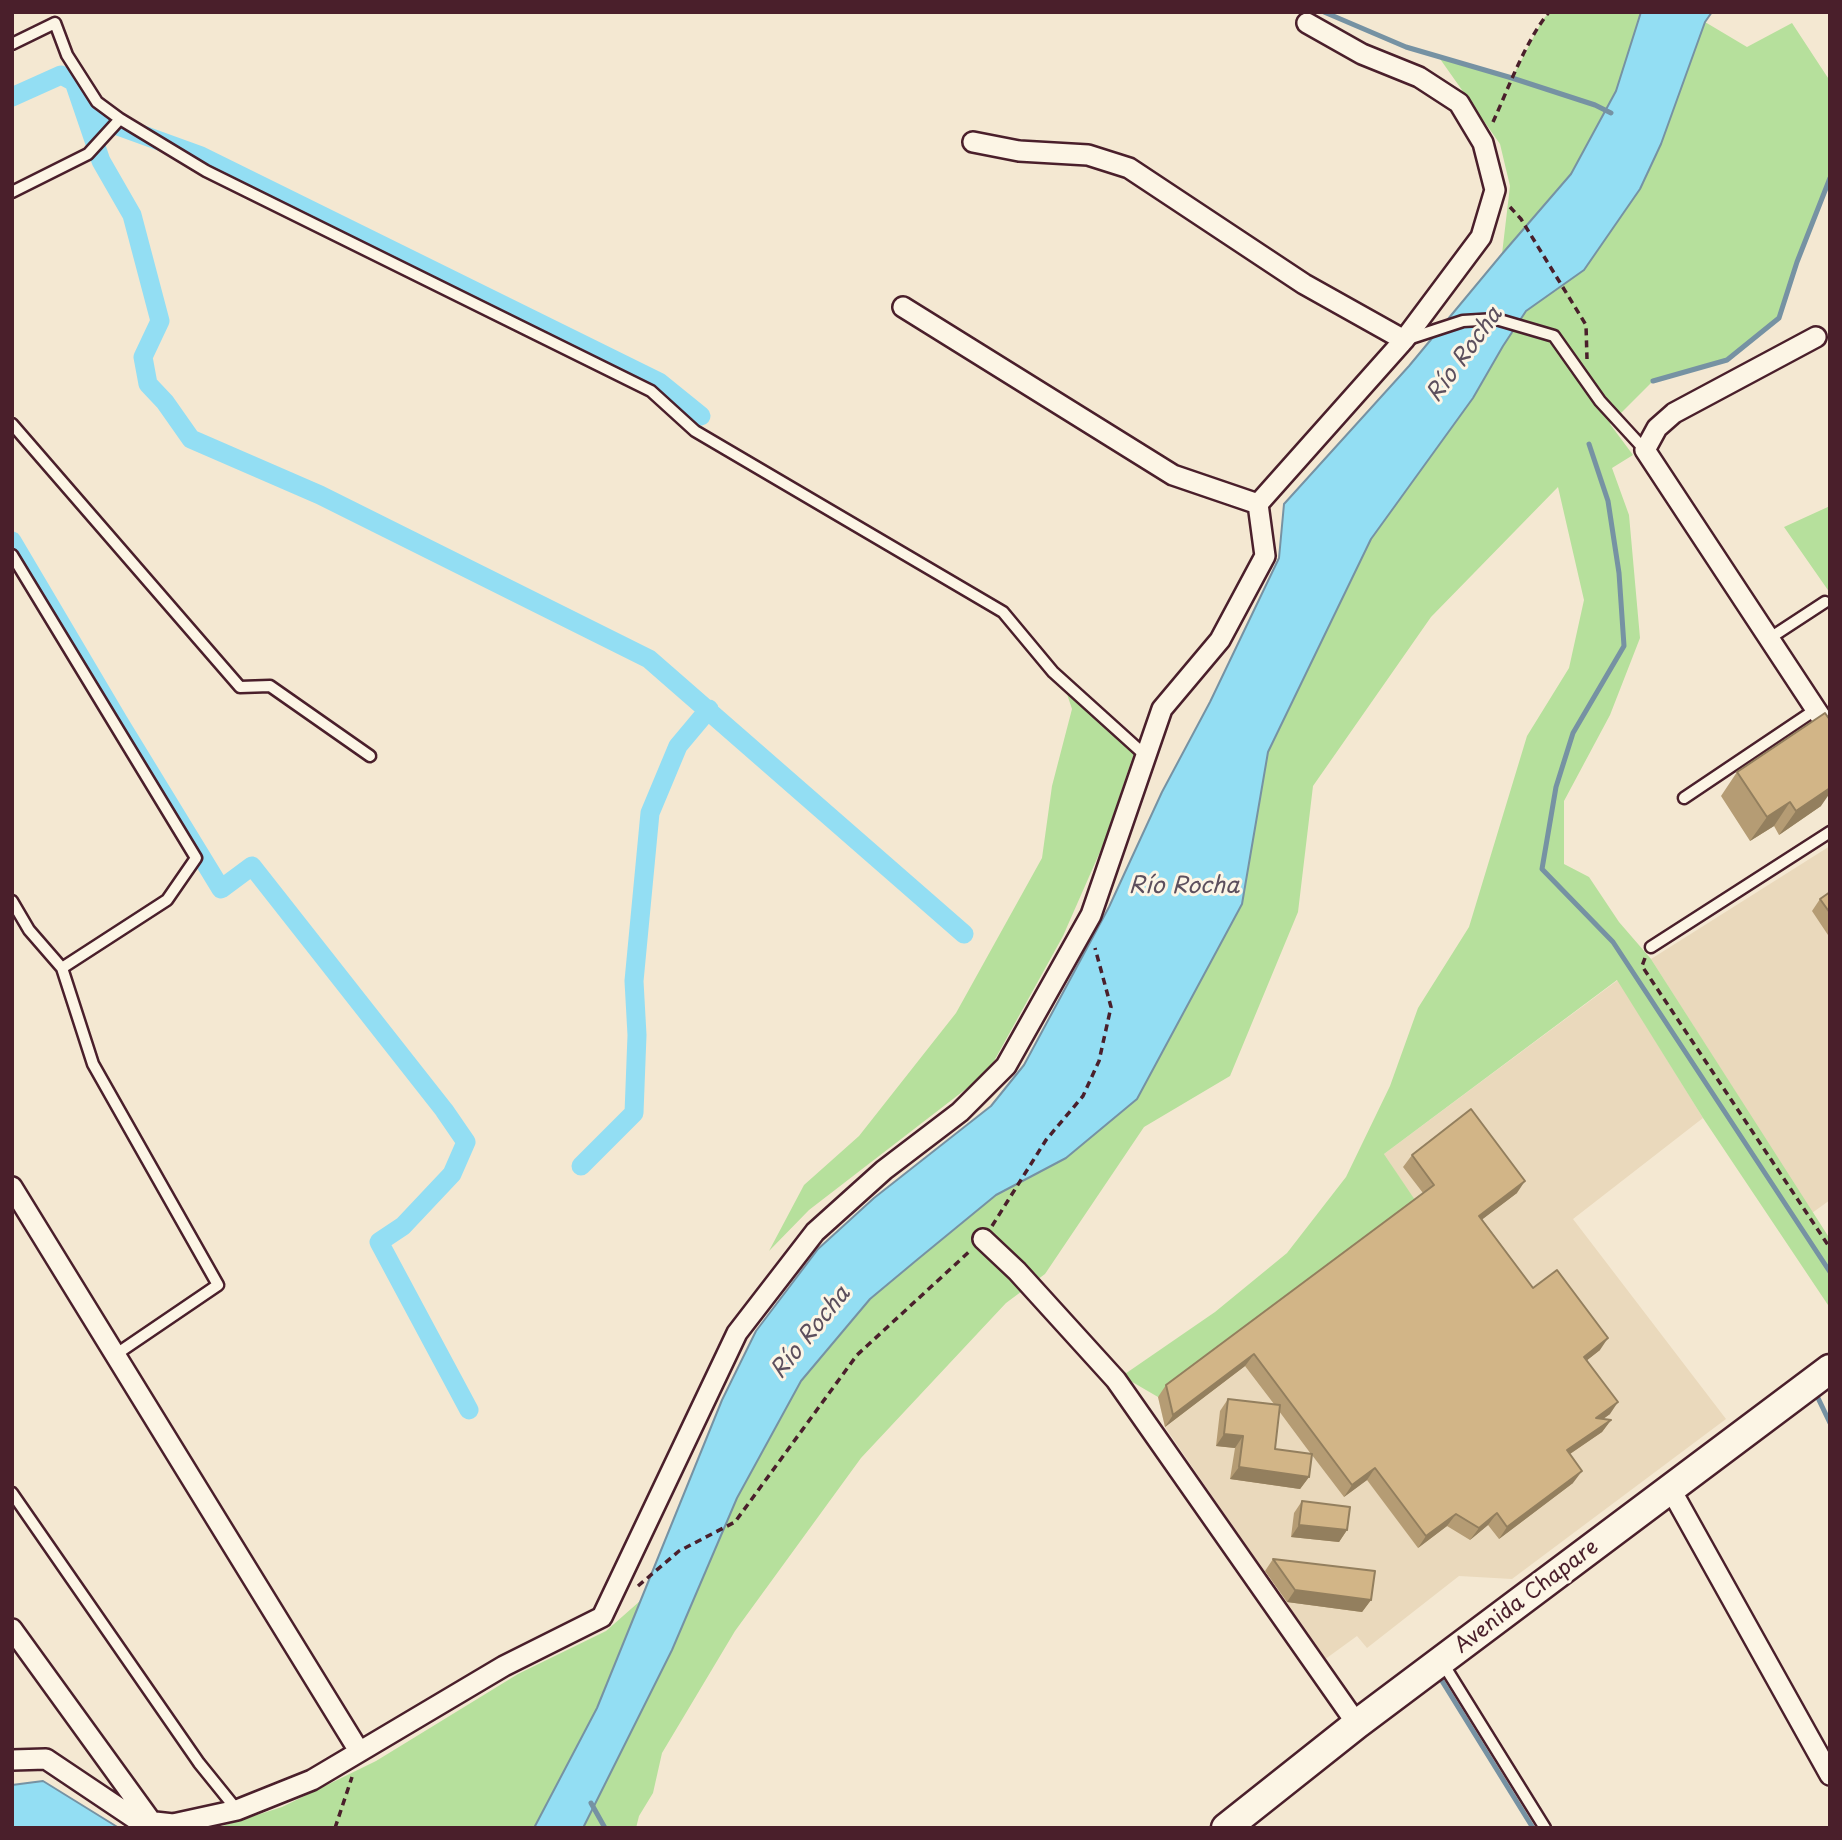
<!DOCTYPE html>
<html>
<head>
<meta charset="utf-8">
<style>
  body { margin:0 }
  #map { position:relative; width:1842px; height:1840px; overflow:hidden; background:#f4e8d2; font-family:"Playpen Sans",sans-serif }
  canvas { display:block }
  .frame { position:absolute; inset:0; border:14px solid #4a1f2b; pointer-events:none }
</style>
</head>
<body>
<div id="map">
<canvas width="1842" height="1840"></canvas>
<div class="frame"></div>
</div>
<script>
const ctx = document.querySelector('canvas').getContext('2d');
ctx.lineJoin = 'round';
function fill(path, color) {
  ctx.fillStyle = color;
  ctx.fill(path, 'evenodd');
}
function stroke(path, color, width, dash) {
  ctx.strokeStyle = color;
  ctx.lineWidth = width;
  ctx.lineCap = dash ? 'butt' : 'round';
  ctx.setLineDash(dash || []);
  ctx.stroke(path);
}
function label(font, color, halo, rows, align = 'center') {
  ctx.font = font + ' "Playpen Sans",sans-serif';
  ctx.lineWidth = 6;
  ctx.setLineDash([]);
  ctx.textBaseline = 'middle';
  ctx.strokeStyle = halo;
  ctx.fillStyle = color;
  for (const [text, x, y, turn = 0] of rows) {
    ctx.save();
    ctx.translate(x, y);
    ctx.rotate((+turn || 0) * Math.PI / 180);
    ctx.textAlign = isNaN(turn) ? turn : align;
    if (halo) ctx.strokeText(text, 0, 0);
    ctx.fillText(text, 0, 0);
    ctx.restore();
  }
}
fill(new Path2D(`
  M1830 846V1200L1812 1213 1651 959Z
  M1618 980 1703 1118 1573 1219 1726 1419 1512 1579 1459 1576 1367 1648 1357 1636 1324 1660 1165 1427 1158 1397 1416 1203 1384 1154Z`), '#ead9bc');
fill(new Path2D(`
  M1549 12H1641L1616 91 1571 174 1502 254 1510 186 1500 144 1438 56 1512 78 1542 21Z
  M1705 22 1747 47 1792 23 1830 81V178L1797 262 1779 318 1727 360 1653 381 1610 424 1633 455 1612 468 1629 515 1640 638 1610 715 1564 801V864L1589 877 1619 922 1651 959 1830 1239V1308L1703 1118 1617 980 1384 1154 1417 1203 1158 1397 1122 1376 1215 1312 1287 1253 1346 1177 1390 1086 1418 1008 1469 927 1527 736 1569 668 1584 600 1558 487 1431 617 1313 786 1298 912 1230 1076 1144 1127 1045 1274 1006 1303 861 1458 735 1631 662 1753 653 1793 639 1816 636 1828H583L672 1650 737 1498 801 1381 870 1299 918 1259 996 1195 1066 1158 1242 904 1268 752 1371 539 1473 398 1503 346 1526 311 1584 270 1640 189 1661 144Z
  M1830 506V593L1784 527Z
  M1066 691 1134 753 1103 845 1063 936 988 1072 809 1210 769 1251 804 1185 859 1136 956 1013 1042 858 1052 786 1072 709Z
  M640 1601 597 1708 534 1828H216L282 1807 376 1761 518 1674 606 1631Z`), '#b6e09c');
const water = new Path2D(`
  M1641 12H1712L1705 22 1661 144 1640 189 1584 270 1526 311 1503 346 1473 398 1371 539 1268 752 1242 904 1137 1099 1066 1158 996 1195 918 1259 870 1299 801 1381 737 1498 672 1650 583 1828H534L597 1708 722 1400 756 1331 818 1249 874 1198 991 1106 1024 1065 1109 907 1162 792 1210 702 1279 558 1284 504 1409 366 1502 254 1571 174 1616 91Z
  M43 1781 119 1828H12V1785Z`);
fill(water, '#93def3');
stroke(water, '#7692a3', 2);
stroke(new Path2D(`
  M1324 12 1406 47 1512 78 1595 105 1611 113
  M1653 381 1727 360 1779 318 1797 262 1830 178
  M1589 444 1608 501 1619 573 1624 646 1573 733 1556 787 1542 869 1613 942 1830 1272
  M1818 1398 1830 1423
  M1442 1681 1533 1828
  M591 1803 605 1828`), '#7692a3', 5);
stroke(new Path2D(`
  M12 97 61 75 74 82 101 161 132 215 160 321 143 357 148 384 165 402 191 439 320 495 649 659 964 934
  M85 114 201 156 659 382 701 416
  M12 541 119 722 221 889 252 866 444 1110 466 1142 452 1174 403 1226 379 1242 469 1410
  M581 1166 634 1113 637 1035 634 981 650 813 678 746 709 709`), '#93def3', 19);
const service = new Path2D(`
  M12 44 55 23 67 55 97 102 120 119 206 171 651 391 695 431 1003 612 1053 672 1146 756
  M12 192 88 154 120 119
  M1408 339 1463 321 1496 319 1554 336 1600 401 1645 450
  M12 424 240 687 270 686 370 756
  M12 555 196 858 167 900 62 968
  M1770 638 1825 602
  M1684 798 1815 710
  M12 901 29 930 62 968 93 1064 218 1285 115 1355
  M1651 947 1830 832
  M12 1493 199 1763 237 1810
  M1442 1662 1545 1828`);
const minor = new Path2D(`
  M973 142 1019 151 1088 155 1129 168 1304 284 1404 340
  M903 307 1173 475 1258 504
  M1816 337 1674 413 1657 428 1645 450 1830 731
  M12 1187 359 1751
  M983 1239 1017 1271 1116 1380 1357 1724
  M1670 1488 1830 1775
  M12 1629 151 1821
  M12 1760 46 1759 137 1820 173 1824 237 1810 312 1780 504 1666 602 1617 737 1333 815 1232 884 1170 960 1112 1006 1066 1091 915 1162 709 1220 640 1265 556 1258 504 1404 340 1481 237 1495 190 1483 143 1459 103 1419 77 1362 54 1307 23`);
const secondary = new Path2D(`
  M1226 1828 1357 1724 1830 1369`);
stroke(service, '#4a1f2b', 15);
stroke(minor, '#4a1f2b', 24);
stroke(secondary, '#4a1f2b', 33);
stroke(new Path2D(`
  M1493 122C1509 87 1525 42 1549 12
  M1510 207 1521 219 1586 325 1587 359
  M1645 958 1642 966 1830 1248
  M992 1226 1046 1140 1083 1096 1099 1061 1111 1007 1095 948
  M638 1586 679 1551 735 1522 857 1355 971 1250
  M335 1828 352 1777`), '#4a1f2b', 3.5, [7, 5]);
stroke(service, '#fcf5e5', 10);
stroke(minor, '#fcf5e5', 19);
stroke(secondary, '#fcf5e5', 28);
fill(new Path2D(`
  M1737 772 1821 806 1779 835 1774 826 1750 841 1721 796Z
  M1830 892V938L1812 911 1820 899Z
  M1412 1155 1517 1193 1482 1219 1533 1288 1600 1350 1587 1360 1610 1414 1603 1419 1611 1420 1602 1432 1570 1454 1573 1483 1499 1539 1488 1525 1470 1540 1447 1526 1418 1548 1367 1480 1344 1497 1312 1455 1309 1477 1300 1489 1230 1479 1235 1448 1216 1446 1220 1411 1228 1399 1274 1404 1245 1366 1165 1427 1158 1397 1166 1385 1423 1193 1403 1167ZM1279 1411 1302 1442 1311 1454 1275 1449Z
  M1302 1501 1347 1530 1339 1542 1291 1537 1294 1513Z
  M1273 1559 1371 1600 1362 1612 1287 1602 1265 1571Z`), '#b59c74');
fill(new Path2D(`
  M1830 788V793L1821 806 1779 835 1796 811Z
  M1790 802 1774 826 1750 841 1767 817Z
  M1525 1181 1517 1193 1471 1228 1479 1216Z
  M1608 1338 1600 1350 1576 1369 1584 1357Z
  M1254 1354 1245 1366 1165 1427 1173 1415Z
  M1618 1402 1610 1414 1588 1430 1596 1418Z
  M1611 1420 1602 1432 1558 1462 1567 1450Z
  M1224 1434 1243 1436 1235 1448 1216 1446Z
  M1239 1467 1309 1477 1300 1489 1230 1479Z
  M1375 1468 1367 1480 1344 1497 1352 1485Z
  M1582 1471 1573 1483 1499 1539 1507 1527Z
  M1497 1513 1488 1525 1470 1540 1479 1528Z
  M1456 1514 1447 1526 1418 1548 1426 1536Z
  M1299 1525 1347 1530 1339 1542 1291 1537Z
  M1295 1590 1371 1600 1362 1612 1287 1602Z`), '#937f5e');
const building = new Path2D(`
  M1825 713 1830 720V788L1796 811 1790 802 1767 817 1737 772Z
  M1830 892V913L1820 899Z
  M1471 1109 1525 1181 1479 1216 1533 1288 1557 1270 1608 1338 1584 1357 1618 1402 1596 1418 1611 1420 1567 1450 1582 1471 1507 1527 1497 1513 1479 1528 1456 1514 1426 1536 1375 1468 1352 1485 1254 1354 1173 1415 1166 1385 1434 1185 1412 1155Z
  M1228 1399 1280 1405 1275 1449 1312 1454 1309 1477 1239 1467 1243 1436 1224 1434Z
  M1302 1501 1350 1507 1347 1530 1299 1525Z
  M1273 1559 1375 1571 1371 1600 1295 1590Z`);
fill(building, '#d2b587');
stroke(building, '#937f5e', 2);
label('21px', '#4a1f2b', '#fcf5e5', [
  ["Avenida Chapare",1527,1597,-37]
]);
label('italic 23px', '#5c4f5d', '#fcf5e5', [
  ["Río Rocha",1465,355,-54],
  ["Río Rocha",1184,887],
  ["Río Rocha",811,1333,-51]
]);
</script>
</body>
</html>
